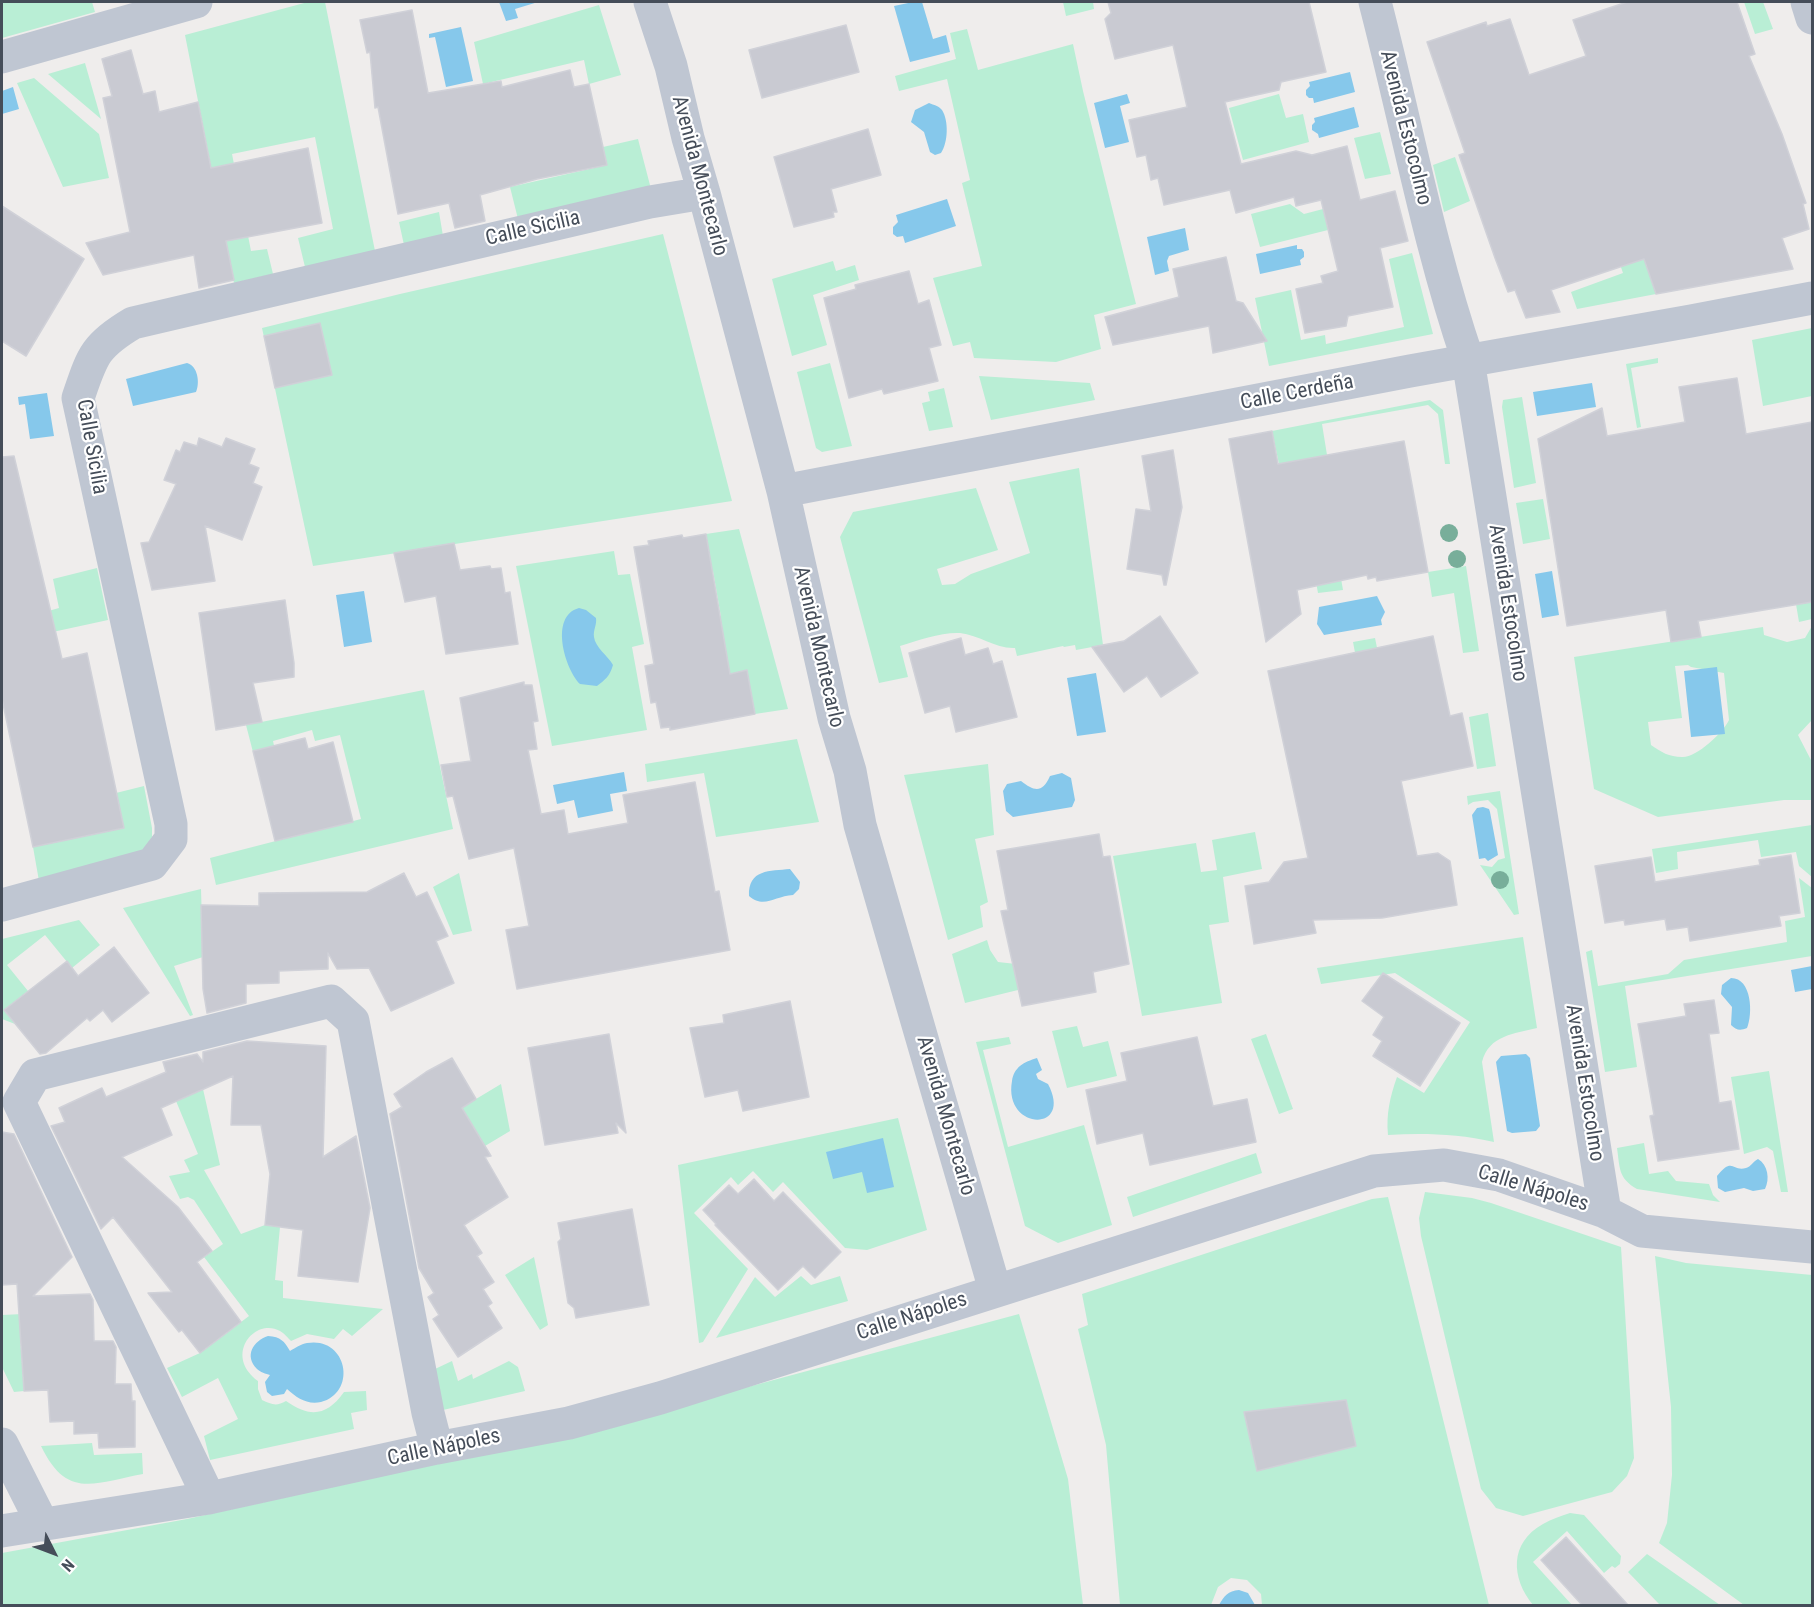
<!DOCTYPE html>
<html>
<head>
<meta charset="utf-8">
<style>
  body { margin:0 }
  #map { position:relative; width:1814px; height:1607px; overflow:hidden; background:#efedec; font-family:"Roboto Condensed",sans-serif }
  canvas { display:block }
  .frame { position:absolute; inset:0; border:3px solid #454d59; pointer-events:none }
  .north { position:absolute; left:24px; top:1523px; width:60px; height:60px; -webkit-text-stroke:4px #fff; paint-order:stroke; rotate:132deg; font-size:16px; font-weight:700; line-height:24px; text-align:center; color:#454d59 }
  .north::after { content:''; display:block; margin:auto; width:21px; height:27px; background:#454d59; clip-path:polygon(50% 0,100% 100%,50% 72%,0 100%) }
</style>
</head>
<body>
<div id="map">
<canvas width="1814" height="1607"></canvas>
<div class="frame"></div>
<div class="north">N</div>
</div>
<script>
const ctx = document.querySelector('canvas').getContext('2d');
ctx.lineJoin = 'round';
function fill(path, color) {
  ctx.fillStyle = color;
  ctx.fill(path, 'evenodd');
}
function stroke(path, color, width, dash) {
  ctx.strokeStyle = color;
  ctx.lineWidth = width;
  ctx.lineCap = dash ? 'butt' : 'round';
  ctx.setLineDash(dash || []);
  ctx.stroke(path);
}
function label(font, color, halo, rows, align = 'center') {
  ctx.font = font + ' "Roboto Condensed",sans-serif';
  ctx.lineWidth = 4.5;
  ctx.setLineDash([]);
  ctx.textBaseline = 'middle';
  ctx.strokeStyle = halo;
  ctx.fillStyle = color;
  for (const [text, x, y, turn = 0] of rows) {
    ctx.save();
    ctx.translate(x, y);
    ctx.rotate((+turn || 0) * Math.PI / 180);
    ctx.textAlign = isNaN(turn) ? turn : align;
    if (halo) ctx.strokeText(text, 0, 0);
    ctx.fillText(text, 0, 0);
    ctx.restore();
  }
}
fill(new Path2D(`
  M2 2H92L95 12 2 38Z
  M308 2H325L375 251 305 267 298 238 333 229 315 137 232 154 251 251 267 249 273 274 234 283 185 35Z
  M1063 2H1093L1094 9 1066 16Z
  M1744 2H1763L1773 29 1755 34Z
  M599 5 621 75 589 84 584 60 483 84 474 42Z
  M967 29 978 70 1073 44 1083 91 1136 304 1094 315 1101 349 1056 362 974 358 970 342 953 346 933 278 982 266 962 183 970 180 947 79 899 91 895 76 956 59 950 33Z
  M85 63 101 119 48 74Z
  M34 78 99 134 109 178 63 187 17 83Z
  M1279 94 1286 118 1303 114 1309 142 1243 160 1229 108Z
  M1380 132 1391 174 1365 179 1354 138Z
  M638 139 651 189 518 219 510 187 607 165 603 147Z
  M1455 157 1470 201 1444 212 1433 165Z
  M1290 204 1304 214 1323 209 1328 230 1260 247 1251 214Z
  M439 212 443 236 404 245 399 222Z
  M1629 216 1656 294 1577 309 1571 292 1623 273 1606 224Z
  M663 234 732 501 313 566 262 328 400 294Z
  M1412 253 1433 334 1269 366 1255 298 1291 290 1301 340 1325 335 1326 344 1404 327 1389 259Z
  M833 261 836 271 855 265 859 280 813 295 827 345 792 356 772 279Z
  M1812 328V396L1763 406 1752 340Z
  M1658 358V363L1631 368 1641 427 1637 428 1626 364Z
  M830 363 852 446 822 452 816 448 797 372Z
  M979 376 1090 383 1095 400 991 420Z
  M944 388 953 427 929 431 922 403 930 401 928 392Z
  M1522 397 1536 483 1514 488 1502 407 1503 400Z
  M1430 400 1443 410 1450 464H1445L1438 414 1428 405 1322 424 1327 455 1331 521 1343 590 1318 593 1294 461 1279 464 1272 431Z
  M1079 468 1103 645 1076 650 1075 645 1064 647 1063 646 1017 656 1015 648C996 649 979 635 960 633 942 632 918 640 900 646L908 677 879 683 840 537 853 512 976 488 998 550 937 569 942 585 955 584 971 574 1030 553 1009 482Z
  M1543 499 1550 539 1523 544 1516 503Z
  M739 529 788 709 755 714 747 671 720 676 663 626 721 617 713 571 711 572 709 558H710L706 534Z
  M1812 533V619L1799 622 1785 539Z
  M614 551 618 575 630 574 644 644 632 647 647 730 552 746 516 566Z
  M1466 566 1479 651 1463 653 1454 593 1432 597 1428 572Z
  M97 568 108 620 2 643V624L59 608 53 579Z
  M1812 626V720L1798 735 1812 762V800H1784L1658 817 1594 789 1574 657 1763 627 1764 635 1787 642 1805 638ZM1688 665 1691 667 1724 673 1729 720C1723 733 1696 758 1682 757 1669 757 1661 752 1651 745L1648 722 1682 718 1675 666Z
  M1375 638 1387 696 1364 701 1353 642Z
  M424 690 453 829 216 885 210 858 361 819 340 735 315 741 312 730 273 741 275 750 254 756 246 725Z
  M1488 713 1496 766 1477 769 1469 717Z
  M797 739 819 822 716 837 704 773 647 782 645 764Z
  M988 764 994 835 975 839 988 902 980 906 983 927 948 940 904 775Z
  M144 786 152 828V837L143 852 39 881 33 847 124 828 116 793Z
  M1500 791 1519 914 1514 915 1480 865 1492 867 1498 860 1505 858 1497 809 1488 800 1473 802 1468 805 1467 796Z
  M1812 825V877L1799 866 1796 852 1761 857 1758 840 1677 852 1678 869 1656 873 1652 849Z
  M1255 832 1262 869 1223 877 1229 922 1209 925 1222 1003 1142 1016 1113 856 1196 843 1201 872 1217 870 1212 840Z
  M459 873 472 931 453 935 433 887Z
  M1799 878 1812 888V956L1625 986 1637 1067 1605 1072 1586 952 1592 950 1598 986 1668 974 1684 960 1787 942 1785 921 1805 917Z
  M201 889 203 957 174 966 193 1015 190 1016 123 908Z
  M79 920 100 945 72 968 45 935 7 965 28 991 4 1010 15 1024 2 1019V939Z
  M1523 937 1537 1028C1514 1034 1489 1035 1482 1062L1494 1142C1458 1134 1425 1133 1388 1135 1386 1114 1390 1097 1397 1077L1424 1093 1470 1022 1395 973 1321 984 1317 968Z
  M987 940 990 950 998 962 1016 964 1022 989 965 1003 952 954Z
  M1077 1026 1083 1047 1108 1041 1117 1076 1067 1088 1052 1031Z
  M1266 1034 1293 1109 1279 1114 1251 1039Z
  M1009 1037 1011 1044 983 1050 1008 1147 1084 1125 1112 1225 1058 1243 1025 1226 976 1042Z
  M1769 1071 1788 1192H1781L1773 1151 1767 1147 1744 1154 1731 1077Z
  M501 1084 510 1131 485 1146 461 1108Z
  M203 1089 220 1165 204 1170 241 1234 265 1225 280 1227 275 1280 283 1281V1298L383 1309 352 1336 343 1329 334 1339 307 1334 291 1341C288 1338 284 1333 280 1331 255 1317 223 1355 258 1381V1389L262 1400C271 1404 276 1407 286 1401 310 1418 327 1416 344 1392L366 1391 367 1410 351 1413 354 1429 210 1460 204 1436 238 1419 218 1378 182 1397 167 1368 200 1353 249 1316 204 1257 223 1244 194 1200 188 1197 180 1199 169 1176 190 1172 184 1160 198 1154 176 1101Z
  M898 1118 927 1230 867 1250 845 1248 783 1182 773 1192 753 1171 738 1185 731 1177 694 1213 748 1269 703 1342 699 1343 678 1165Z
  M1644 1143 1649 1174 1668 1171 1676 1181 1709 1184 1713 1195 1720 1202 1637 1189C1618 1178 1620 1168 1617 1148Z
  M1256 1153 1262 1173 1133 1217 1127 1197Z
  M1425 1192 1472 1198 1491 1203 1621 1247 1634 1458 1627 1476 1612 1492 1523 1516 1496 1508 1481 1489 1421 1236 1419 1218Z
  M1388 1197 1489 1605H1262L1261 1594 1247 1580 1231 1578 1218 1587 1211 1605H1120L1106 1445 1078 1329 1088 1325 1082 1294 1372 1199Z
  M1655 1256 1686 1263 1812 1275V1605H1744L1659 1543 1667 1523 1672 1475 1671 1407Z
  M534 1257 548 1325 540 1330 505 1275Z
  M801 1276 811 1285 840 1276 848 1301 716 1338 755 1277 775 1297Z
  M44 1313 45 1337H20L24 1391 14 1392 2 1367V1315Z
  M1019 1314 1068 1479 1083 1605 2 1606V1553L187 1519 573 1434Z
  M452 1361 458 1381 472 1374 473 1379 509 1361 518 1367 525 1391 443 1410 435 1369Z
  M92 1443 94 1455 142 1453 143 1474C94 1483 67 1500 41 1446Z
  M1570 1513 1584 1515 1621 1556 1620 1564 1615 1568 1612 1566 1604 1573 1567 1531 1533 1562 1572 1605H1533C1511 1578 1509 1543 1543 1524 1552 1519 1561 1516 1570 1513Z
  M1647 1554 1720 1605H1660L1628 1572Z`), '#b9eed5');
fill(new Path2D(`
  M499 2H538L515 9 518 18 506 21Z
  M913 2H922L933 39 946 35 950 52 910 62 894 6Z
  M461 27 473 81 446 87 435 37 429 38V34Z
  M1350 72 1355 92 1314 103 1313 98H1309L1306 95V90L1310 86 1309 82Z
  M13 87 19 109 2 114V91Z
  M1127 94 1130 103 1120 106 1129 142 1105 148 1094 103Z
  M929 103C934 105 939 106 942 110 949 121 948 143 941 153L935 155 930 152 924 132 911 122 915 110Z
  M1354 107 1359 127 1319 138 1318 134 1312 130V125L1315 122 1314 118Z
  M947 199 956 226 905 243 903 236 897 237 893 234V227L898 222 896 215Z
  M1185 228 1189 250 1169 256 1167 261 1169 271 1155 275 1147 237Z
  M1297 245V249H1302L1304 252V257L1300 260 1301 265 1260 274 1256 254Z
  M187 363C198 366 200 383 196 392L133 406 126 379Z
  M1592 383 1596 407 1537 416 1533 392Z
  M47 393 54 436 30 439 25 404 19 405 18 397Z
  M1552 571 1559 615 1542 618 1535 574Z
  M364 591 372 642 344 647 336 595Z
  M1377 596 1385 612 1381 620 1382 625 1324 635 1317 624 1319 607Z
  M579 608 586 610 596 618C597 625 593 630 594 637 595 647 608 656 613 665 610 676 605 680 597 686L580 684C565 669 549 616 579 608Z
  M1717 667 1725 734 1691 737 1684 671Z
  M1096 673 1106 732 1077 736 1067 678Z
  M624 772 627 791 610 794 613 811 578 818 574 800 557 804 553 785Z
  M1062 773 1071 778 1075 800 1072 807 1013 817 1006 811 1003 791 1007 784 1021 781C1034 791 1042 794 1050 776Z
  M1483 807 1489 809 1490 812 1498 855 1488 861 1485 858 1479 859 1472 815 1477 808Z
  M790 869 800 882 799 889 793 895C775 896 764 909 749 896 748 869 770 871 790 869Z
  M1812 966V989L1795 992 1791 970Z
  M1731 978C1752 978 1753 1014 1747 1028 1740 1031 1736 1030 1731 1025L1732 1007 1721 994 1722 985Z
  M1526 1054 1530 1058 1540 1126 1536 1131 1512 1133 1507 1131 1496 1062 1501 1056Z
  M1037 1058 1042 1070 1036 1074 1038 1079 1048 1084C1074 1133 1003 1131 1012 1081 1014 1067 1024 1062 1037 1058Z
  M883 1138 894 1187 867 1193 862 1172 833 1179 826 1152Z
  M1758 1159C1768 1165 1770 1179 1765 1189L1753 1191 1744 1188 1725 1192 1718 1188 1717 1176C1733 1156 1732 1172 1746 1168 1752 1166 1752 1162 1758 1159Z
  M268 1336C281 1337 284 1341 290 1351 295 1348 301 1344 307 1343 347 1336 358 1392 321 1402 307 1405 297 1398 287 1389L284 1394 272 1396 267 1392 265 1382 270 1375C266 1374 260 1372 257 1369 244 1356 253 1341 268 1336Z
  M1239 1590 1248 1593 1255 1605H1219C1224 1596 1228 1591 1239 1590Z`), '#86c8eb');
const building = new Path2D(`
  M1108 2H1309L1326 72 1281 82 1279 90 1225 102 1241 164 1296 151 1312 155 1347 146 1360 200 1395 191 1408 241 1380 248 1393 307 1348 316 1346 326 1305 333 1296 289 1323 283 1321 276 1338 271 1321 200 1296 206 1294 197 1236 213 1230 190 1164 205 1158 178 1151 180 1146 155 1137 157 1129 120 1187 107 1173 45 1115 59 1105 19 1111 13Z
  M1627 2H1737L1755 54 1749 56 1782 134 1806 203 1803 204 1809 229 1782 238 1793 269 1656 294 1644 259 1551 290 1560 312 1526 318 1515 290 1508 292 1495 258 1459 155 1465 153 1427 42 1486 22 1487 26 1510 19 1529 75 1586 56 1573 20Z
  M412 10 428 93 501 81 502 87 570 70 574 87 589 84 607 165 537 179 480 195 485 221 455 228 449 203 398 214 378 107 375 108 370 52 367 53 360 20Z
  M846 25 859 72 762 98 749 50Z
  M131 50 143 94 155 91 159 112 198 102 211 168 308 148 322 223 226 241 234 280 199 288 194 255 103 275 86 243 130 232 103 98 112 96 102 59Z
  M868 129 881 175 831 189 837 212H833L834 217 794 227 774 157Z
  M2 206 84 259 26 356 2 341Z
  M1226 257 1236 301 1243 303 1267 341 1213 353 1209 326 1113 345 1105 317 1179 297 1173 269Z
  M909 271 918 304 929 300 941 345 929 348 938 381 884 394 882 389 849 398 824 298 856 289 855 285Z
  M320 323 332 375 275 388 264 336Z
  M1737 378 1746 434 1812 422V602L1698 621 1701 637 1671 642 1666 610 1567 626 1538 439 1602 408 1607 436 1685 422 1679 387Z
  M1272 431 1278 464 1404 441 1428 572 1377 581 1376 577 1368 579 1367 575 1297 590 1301 614 1266 642 1229 439Z
  M199 438 222 447 226 438 255 449 249 464 259 468 253 483 262 487 242 540 205 526 215 581 152 590 141 543 149 542 176 484 164 480 176 450 180 452 184 442 197 446Z
  M1173 450 1182 507 1166 585H1164L1162 575 1127 569 1136 509 1151 511 1142 456Z
  M14 456 62 659 87 653 124 828 33 847 2 699V457Z
  M706 534 730 674 747 670 755 714 670 730V727L661 728 656 702 651 703 645 666 654 664 634 547 649 545 648 541 682 535 683 538Z
  M454 543 460 570 490 566 491 569 501 568 505 593 510 592 518 644 446 654 436 596 405 602 394 553Z
  M285 600 294 663V677L253 683 262 722 216 730 199 613Z
  M1160 616 1198 673 1161 697 1147 676 1124 692 1092 647 1124 641Z
  M1433 636 1450 716 1462 713 1473 766 1401 781 1417 856 1438 853 1450 861 1457 905 1382 918 1313 920 1316 933 1254 944 1245 886 1269 882 1284 862 1308 858 1268 671Z
  M961 638 965 655 988 648 993 664 1002 661 1017 717 956 732 950 706 925 713 909 653Z
  M524 682V685H532L538 721 533 722 537 749 528 750 541 814 564 810 568 834 628 823 623 795 695 782 715 892 719 891 730 950 517 989 506 930 529 926 514 848 469 859 453 796 447 797 441 765 471 761 460 698Z
  M305 738 308 749 333 742 353 822 275 841 253 751Z
  M1099 834 1103 857 1110 856 1129 964 1093 972 1096 992 1022 1006 1001 911 1008 910 997 851Z
  M1791 855 1800 913 1779 916 1781 926 1690 941 1688 927 1667 930 1665 919 1625 925 1624 920 1605 923 1595 866 1651 857 1655 882 1760 865 1759 860Z
  M404 873 416 897 427 892 448 936 436 941 454 983 391 1011 369 968 337 969 328 953V969L279 971V983L246 984V1003L207 1013 203 989 201 905 259 906V893L367 892Z
  M114 947 149 993 112 1022 103 1010 90 1021 87 1018 46 1053 40 1054 4 1010 67 961 78 976Z
  M1383 973 1460 1023 1420 1086 1373 1056 1382 1041 1373 1035 1384 1017 1362 1001Z
  M1714 1000 1719 1033 1709 1034 1719 1103 1731 1101 1739 1149 1658 1161 1650 1116 1654 1115 1638 1024 1686 1016 1684 1004Z
  M790 1001 809 1097 743 1111 738 1090 705 1097 690 1028 724 1023 723 1015Z
  M609 1034 626 1133 616 1123 618 1133 545 1145 528 1048Z
  M1197 1037 1213 1106 1247 1099 1256 1142 1150 1165 1143 1133 1097 1144 1086 1090 1127 1081 1121 1053Z
  M247 1041 326 1046 323 1157 356 1136 370 1208 358 1282 298 1276 303 1230 265 1225 270 1174 261 1125H231L233 1076 161 1108 172 1135 122 1157 178 1207 212 1251 197 1262 241 1322 200 1353 182 1330 179 1332 148 1293 172 1292 113 1217 101 1229 51 1126 65 1122 59 1108 102 1088 106 1097 166 1072 163 1062 197 1054 203 1062V1052Z
  M452 1058 476 1099 462 1108 491 1156 485 1157 508 1197 464 1225 482 1253 477 1256 494 1282 483 1289 492 1303 488 1306 502 1328 458 1357 433 1319 439 1315 428 1297 434 1293 419 1268 390 1114 402 1107 394 1094 426 1072Z
  M2 1132 14 1134 72 1257 33 1296 90 1294 93 1300 94 1341H113L116 1347 115 1384H131L132 1401H135V1447L99 1448 98 1433 74 1434V1421L50 1422 48 1390 24 1391 17 1284 2 1285Z
  M754 1179 774 1201 783 1192 841 1252 815 1278 803 1266 778 1290 715 1225 716 1224 703 1210 729 1185 738 1194Z
  M632 1209 649 1305 576 1318 574 1308 568 1303 558 1242 561 1239 558 1223Z
  M1346 1400 1356 1446 1257 1471 1244 1412Z
  M1566 1537 1628 1605H1582L1541 1560Z`);
fill(building, '#c9cad2');
stroke(building, '#d0d1d8', 1.5);
stroke(new Path2D(`
  M650 2 671 66 688 138 704 193 783 491 834 718 850 771 860 825 995 1290
  M1375 2C1406 121 1428 243 1468 360L1605 1212
  M1807 2 1812 18
  M2 57 196 2
  M783 491 1410 371 1691 321 1812 298
  M2 905 152 864 171 839V824L78 398C92 357 94 346 133 323L650 202 704 193
  M2 1444 43 1525
  M209 1498 19 1102 35 1075 331 1001 353 1021 428 1413 437 1448
  M2 1531 209 1498 437 1448 569 1423 660 1398 1374 1171 1444 1165 1499 1175 1605 1212 1642 1231 1812 1247`), '#bfc6d2', 33);
ctx.fillStyle = '#78ae9a';
for (const [x, y] of [
  [1449,533],
  [1457,559],
  [1500,880]
]) {
  ctx.beginPath();
  ctx.arc(x, y, 9, 0, 2 * Math.PI);
  ctx.fill();
}
label('21px', '#454d59', '#fff', [
  ["Avenida Estocolmo",1405,128,76],
  ["Avenida Montecarlo",699,176,75],
  ["Calle Sicilia",533,229,-13],
  ["Calle Cerdeña",1297,393,-11],
  ["Calle Sicilia",91,447,80],
  ["Avenida Estocolmo",1507,603,81],
  ["Avenida Montecarlo",818,647,77],
  ["Avenida Estocolmo",1584,1083,81],
  ["Avenida Montecarlo",945,1116,74],
  ["Calle Nápoles",1533,1189,17],
  ["Calle Nápoles",912,1317,-18],
  ["Calle Nápoles",444,1448,-12]
]);
</script>
</body>
</html>
